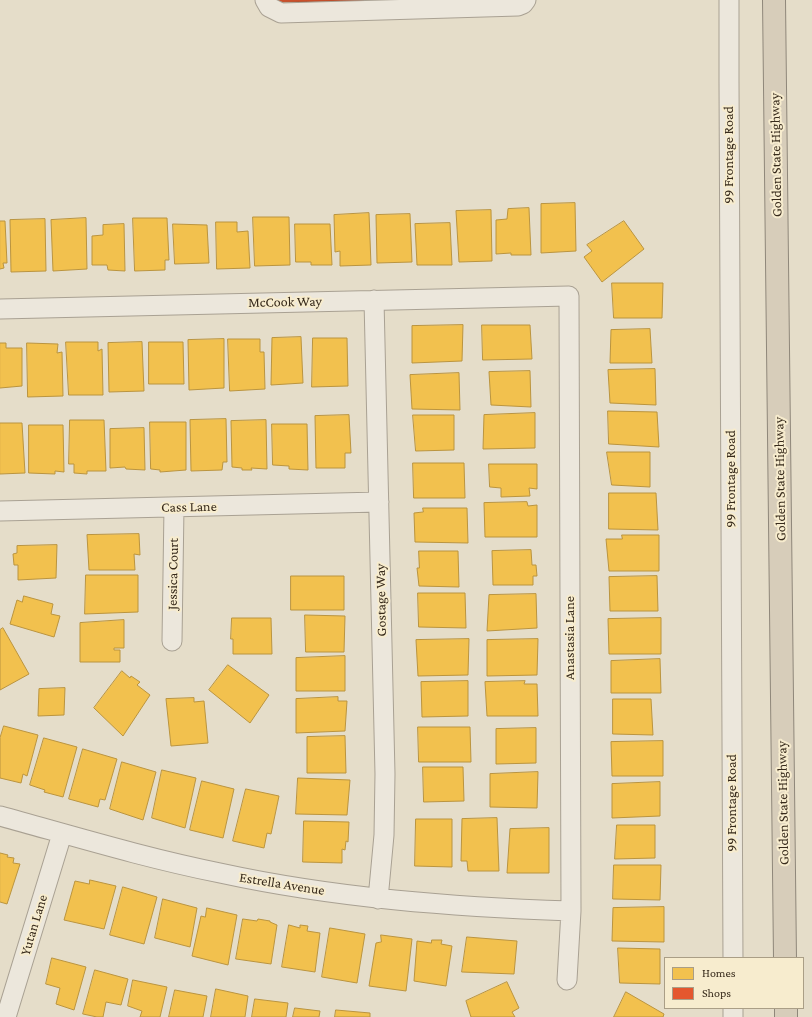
<!DOCTYPE html>
<html>
<head>
<meta charset="utf-8">
<style>
  body { margin:0 }
  #map { position:relative; width:812px; height:1017px; overflow:hidden; background:#e5ddc9; font-family:"Crimson Pro",serif }
  canvas { display:block }
  .legend { position:absolute; left:664px; top:957px; width:140px; height:52px; box-sizing:border-box; background:#f7ecce; border:1px solid #aa9e86; margin:0; padding:5px 7px; list-style:none; font-size:12px; color:#372a1b }
  .legend li { display:flex; align-items:center; gap:8px; height:20px }
  .legend b { width:20px; border:1px solid #aa9e86 }
</style>
</head>
<body>
<div id="map">
<canvas width="812" height="1017"></canvas>
<ul class="legend">
<li><b style="height:11px;background:#f2c14e"></b>Homes</li>
<li><b style="height:11px;background:#e4572e"></b>Shops</li>
</ul>
</div>
<script>
const ctx = document.querySelector('canvas').getContext('2d');
ctx.lineJoin = 'round';
function fill(path, color) {
  ctx.fillStyle = color;
  ctx.fill(path, 'evenodd');
}
function stroke(path, color, width, dash) {
  ctx.strokeStyle = color;
  ctx.lineWidth = width;
  ctx.lineCap = dash ? 'butt' : 'round';
  ctx.setLineDash(dash || []);
  ctx.stroke(path);
}
function label(font, color, halo, rows, align = 'center') {
  ctx.font = font + ' "Crimson Pro",serif';
  ctx.lineWidth = 4;
  ctx.setLineDash([]);
  ctx.textBaseline = 'middle';
  ctx.strokeStyle = halo;
  ctx.fillStyle = color;
  for (const [text, x, y, turn = 0] of rows) {
    ctx.save();
    ctx.translate(x, y);
    ctx.rotate((+turn || 0) * Math.PI / 180);
    ctx.textAlign = isNaN(turn) ? turn : align;
    if (halo) ctx.strokeText(text, 0, 0);
    ctx.fillText(text, 0, 0);
    ctx.restore();
  }
}
const homes = new Path2D(`
  M575 203 576 251 541 253V204Z
  M529 208 531 255H511V253L496 254V220L507 219 508 209Z
  M491 210 492 261 459 262 456 211Z
  M369 213 371 265 340 266V251L335 252 334 215Z
  M410 214 412 262 377 263 376 215Z
  M253 217H289L290 265 255 266Z
  M86 218 87 269 53 271 51 220Z
  M133 218H167L169 260H165V270L135 271Z
  M45 219 46 271 11 272 10 220Z
  M0 221H5L7 263H3L4 268 0 269Z
  M624 221 644 249 602 282 584 257 592 251 587 245Z
  M216 222H237V232L248 231 250 268 217 269Z
  M450 223 452 265H417L415 224Z
  M124 224 125 271 108 270 107 265H92V236L103 235V225Z
  M173 224 207 225 209 263 175 264Z
  M295 224H330L332 265H311V262H296Z
  M612 283H663L662 318H614Z
  M463 325 462 361 412 363V326Z
  M482 325H530L532 359 483 360Z
  M650 329 652 363H610L611 330Z
  M301 337 303 383 271 385 272 338Z
  M313 338H347L348 386 312 387Z
  M224 339V388L189 390 188 340Z
  M228 339H260V352H264L265 389 230 391Z
  M66 342H98V351L102 349 103 395H69Z
  M142 342 144 391 109 392 108 343Z
  M149 342H183L184 384H149Z
  M0 343H6V348H22V386L0 388Z
  M27 343 58 344 57 353 62 352 63 396 28 397Z
  M655 369 656 405 610 403 608 370Z
  M530 371 531 407 491 405 489 372Z
  M459 373 460 410 412 409 410 375Z
  M608 411 657 412 659 447 609 444Z
  M535 413V448L483 449 484 415Z
  M349 415 351 453H345V468H316L315 416Z
  M413 415H454V450L416 451Z
  M226 419 227 462H223L222 470 191 471 190 420Z
  M70 420H104L106 471H87V474L74 473V464H69Z
  M266 420 267 469 251 468 252 470H242V468L232 467 231 421Z
  M150 422H186V470L160 472V470L151 469Z
  M0 423H22L25 473 0 474Z
  M272 424H307L308 470 289 469V466L273 465Z
  M29 425H63L64 472 55 471V474L29 473Z
  M144 428 145 470 126 469 125 467 110 468V429Z
  M607 452H650V487L612 485Z
  M413 463H464L465 498H414Z
  M489 464H537V489L529 488 530 496 501 497V488L490 487Z
  M609 493H656L658 530 609 529Z
  M527 502 528 506 537 505V537H485L484 503Z
  M423 508H467L468 543 415 542 414 513 423 512Z
  M139 534 140 555 134 554 135 570H89L87 535Z
  M622 535H659V571H609L606 539H622Z
  M57 545 56 578 18 580V565H14L13 554 17 553V546Z
  M531 550 532 565H536L537 576H533V585H493L492 551Z
  M419 551H458L459 587 419 586 417 568H419Z
  M86 575H138V612L85 614Z
  M291 576H344V610H291Z
  M657 576 658 611H610L609 577Z
  M418 593H465L466 628 419 627Z
  M536 594 537 628 487 631 489 595Z
  M24 596 53 604 51 614 60 616 54 637 10 624 17 600 22 602Z
  M305 615 345 616 344 652H306Z
  M232 618H271L272 654H233V639H231Z
  M661 618V654H609L608 619Z
  M124 620V648H114V650H120V662H80V623Z
  M3 628 29 674 0 690V630Z
  M469 639 468 675 418 676 416 640Z
  M538 639 537 675 487 676V640Z
  M345 656V691H296V658Z
  M660 659 661 693H611V661Z
  M228 665 269 695 250 723 209 690Z
  M122 671 130 678 131 676 140 682 137 685 150 695 123 736 94 708Z
  M468 681V716L422 717 421 682Z
  M525 681 524 684H537L538 716H487L485 682Z
  M65 688 64 715 38 716 39 689Z
  M338 697V701H347L345 731 296 733V699Z
  M194 698V702L204 701 208 743 171 746 166 699Z
  M613 699H651L653 735 613 734Z
  M4 726 38 735 27 776 23 774 21 783 0 778V738Z
  M418 727H470L471 762H419Z
  M536 728V763L496 764V729Z
  M345 736 346 773H307V737Z
  M44 738 77 747 63 797 44 792 45 790 30 785Z
  M663 741V776H612L611 742Z
  M83 749 117 759 105 800 100 799 98 807 69 799Z
  M122 762 156 772 143 820 110 809Z
  M423 767H463L464 801 424 802Z
  M162 770 196 778 185 828 152 818Z
  M538 772 537 808 490 807V774Z
  M298 778 350 780 347 815 296 814Z
  M202 781 234 789 223 838 190 830Z
  M660 782V816L612 818V784Z
  M246 789 279 796 271 834 267 833 264 848 233 841Z
  M497 818 499 871H468L467 861H461L462 819Z
  M416 819H452V867L415 866Z
  M304 821 349 822 348 842 346 841 345 850 342 849V863L303 862Z
  M617 825H655V858L615 859Z
  M549 828V873H507L510 829Z
  M0 853 8 855 7 857 14 858 13 863 20 864 7 904 0 902Z
  M614 865H661L660 900 613 899Z
  M90 880 116 886 104 929 64 920 75 881 89 884Z
  M123 887 157 897 144 944 110 935Z
  M163 899 197 908 190 947 155 938Z
  M664 907V942L612 941 613 908Z
  M207 908 237 915 228 965 192 956 201 916 205 917Z
  M243 919 257 921 258 919 270 921V922L277 925 271 964 236 959Z
  M289 925 300 928V925L308 926 307 931 320 933 315 972 282 967Z
  M330 928 365 934 357 983 322 977Z
  M381 935 412 939 406 991 369 986 376 943 381 942Z
  M467 937 517 941 514 974 462 972Z
  M432 940H442L441 944 452 946 446 986 414 981 417 941 431 943Z
  M618 948 660 949V984L620 983Z
  M52 958 86 967 74 1010 56 1004 60 988 46 984Z
  M95 970 128 979 121 1005 106 1002 103 1017H97L83 1014Z
  M133 980 167 987 160 1017H140L142 1011 128 1006Z
  M507 982 519 1008 512 1012 515 1017H471L466 1001Z
  M216 989 248 996 245 1017H211Z
  M175 990 207 996 203 1017H169Z
  M626 992 664 1014 663 1017H614Z
  M255 999 288 1003 286 1017H252Z
  M295 1008 320 1011 319 1017H293Z
  M336 1010 370 1013V1017H335Z`);
fill(homes, '#f2c14e');
stroke(homes, '#ba943f', 1);
const shops = new Path2D(`
  M279 0H389L279 2Z`);
fill(shops, '#e4572e');
stroke(shops, '#b04a28', 1);
const minor = new Path2D(`
  M265 0 269 7 281 13 518 6 523 4 526 0
  M729 0V81L733 958
  M374 300 385 774 384 835 378 899
  M0 309 569 296 571 911 567 980
  M0 511 379 502
  M172 641 174 507
  M0 816C73 836 145 858 220 873 335 898 453 907 571 911
  M733 1008V1017
  M6 1017 62 834`);
const highway = new Path2D(`
  M774 0 785 958
  M786 1008V1017`);
stroke(minor, '#a9a193', 21);
stroke(highway, '#8f877a', 24);
stroke(minor, '#ece7dc', 19);
stroke(highway, '#d7cdba', 22);
label('14px', '#372a1b', '#f7ecce', [
  ["99 Frontage Road",729,155,-90],
  ["Golden State Highway",776,155,-91],
  ["McCook Way",285,302,-1],
  ["99 Frontage Road",731,479,-90],
  ["Golden State Highway",780,479,-91],
  ["Cass Lane",189,507,-1],
  ["Jessica Court",173,574,-89],
  ["Gostage Way",381,600,-91],
  ["Anastasia Lane",570,638,-90],
  ["99 Frontage Road",732,803,-90],
  ["Golden State Highway",783,803,-91],
  ["Estrella Avenue",282,884,9],
  ["Yutan Lane",34,925,-73]
]);
</script>
</body>
</html>
